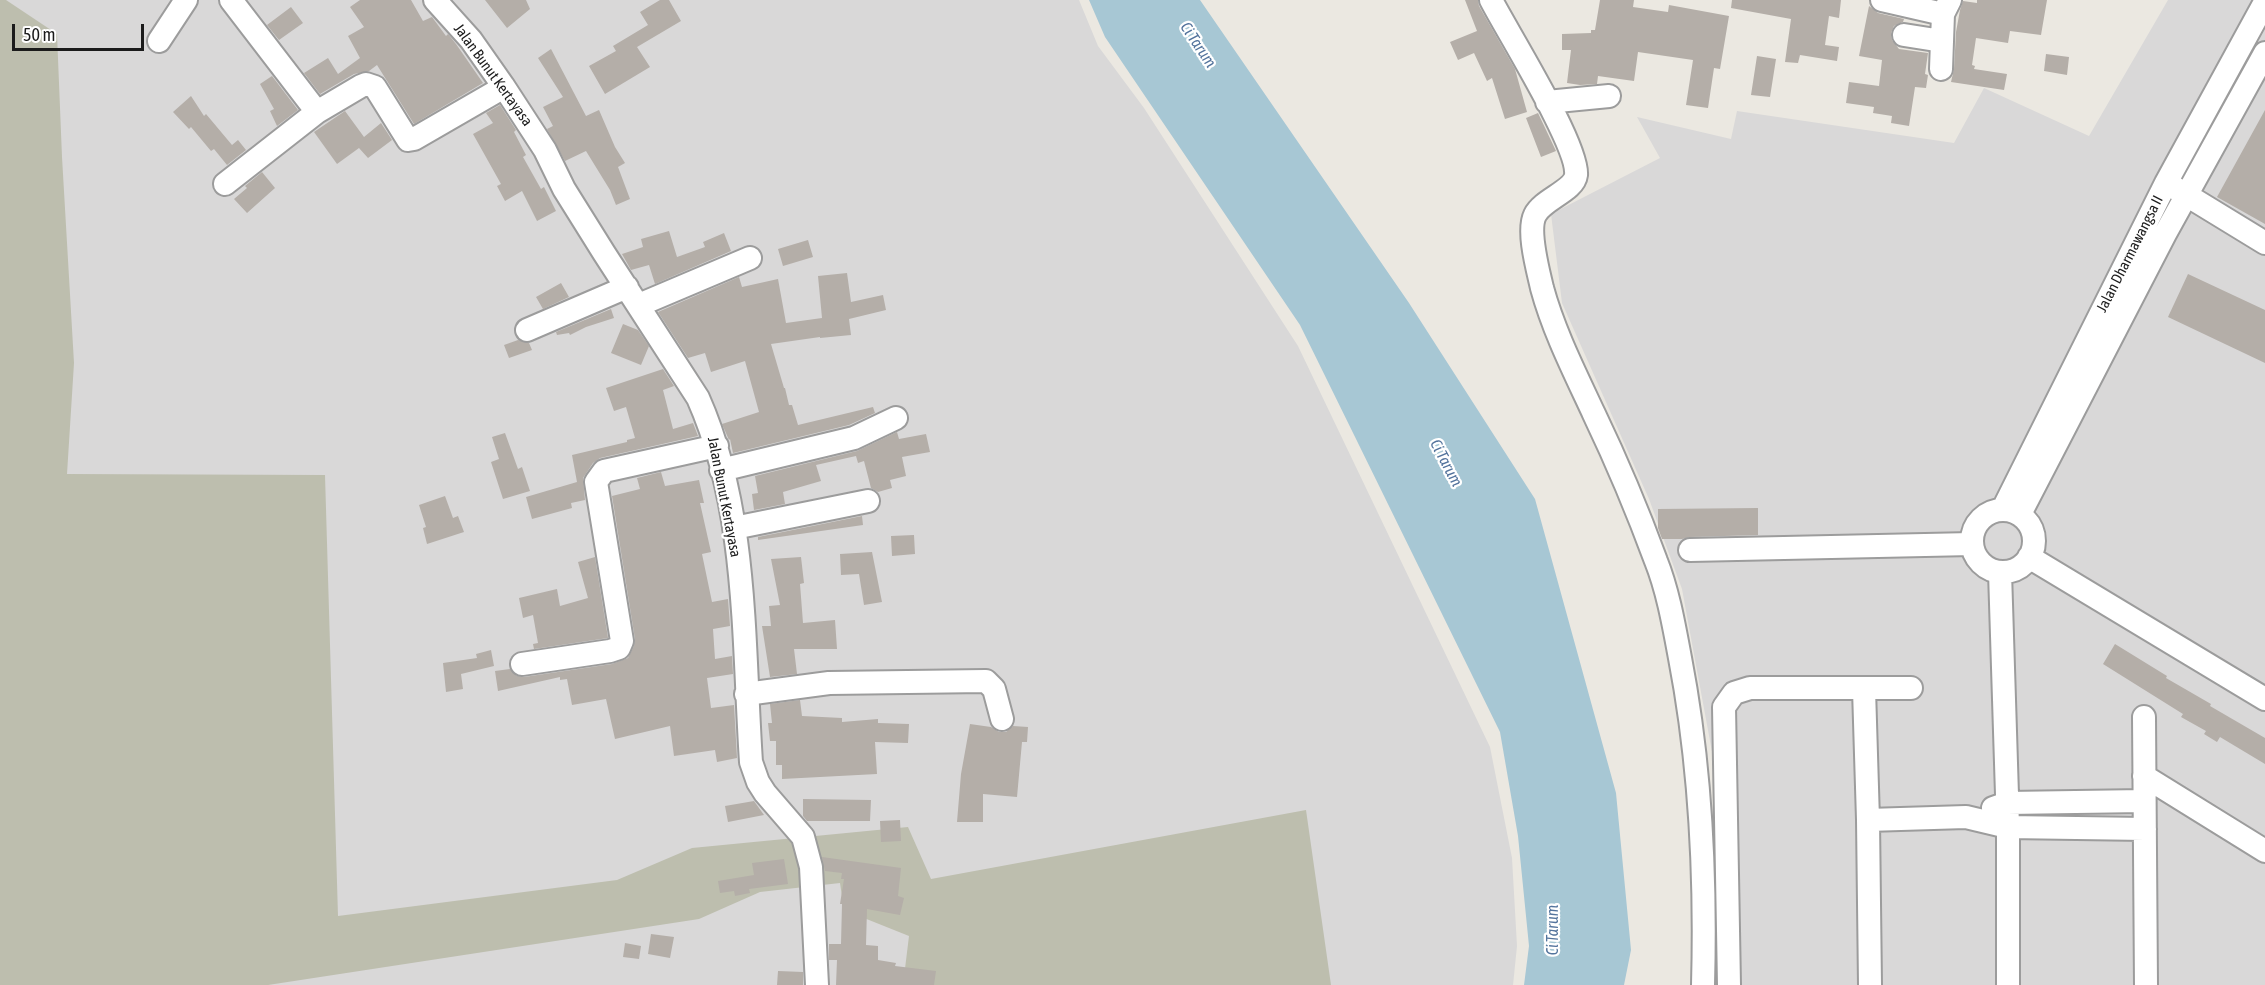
<!DOCTYPE html>
<html>
<head>
<meta charset="utf-8">
<style>
  body { margin:0 }
  #map { position:relative; width:2265px; height:985px; overflow:hidden; background:#ebe8e1; font-family:"Asap Condensed",sans-serif }
  canvas { display:block }
  .scale { position:absolute; left:12px; top:24px; width:132px; height:27px; box-sizing:border-box; border:3px solid #1b1b1b; border-top:0; padding-left:8px; font-size:18px; line-height:21px; white-space:nowrap; color:#1b1b1b; -webkit-text-stroke:4px #fff; paint-order:stroke }
</style>
</head>
<body>
<div id="map">
<canvas width="2265" height="985"></canvas>
<div class="scale">50 m</div>
</div>
<script>
const ctx = document.querySelector('canvas').getContext('2d');
ctx.lineJoin = 'round';
function fill(path, color) {
  ctx.fillStyle = color;
  ctx.fill(path, 'evenodd');
}
function stroke(path, color, width, dash) {
  ctx.strokeStyle = color;
  ctx.lineWidth = width;
  ctx.lineCap = dash ? 'butt' : 'round';
  ctx.setLineDash(dash || []);
  ctx.stroke(path);
}
function label(font, color, halo, rows, align = 'center') {
  ctx.font = font + ' "Asap Condensed",sans-serif';
  ctx.lineWidth = 4.5;
  ctx.setLineDash([]);
  ctx.textBaseline = 'middle';
  ctx.strokeStyle = halo;
  ctx.fillStyle = color;
  for (const [text, x, y, turn = 0] of rows) {
    ctx.save();
    ctx.translate(x, y);
    ctx.rotate((+turn || 0) * Math.PI / 180);
    ctx.textAlign = isNaN(turn) ? turn : align;
    if (halo) ctx.strokeText(text, 0, 0);
    ctx.fillText(text, 0, 0);
    ctx.restore();
  }
}
fill(new Path2D(`
  M0 0H1079L1098 46 1144 108 1298 346 1490 747 1512 858 1517 946 1513 985H0Z
  M2168 0H2265V985H1718L1717 779 1682 589 1649 499 1562 303 1551 214 1660 158 1637 117 1731 139 1737 111 1954 143 1984 88 2089 136Z`), '#d9d8d8');
fill(new Path2D(`
  M0 0H6L57 34 62 157 74 363 67 474 325 475 338 916 617 880 692 848 908 827 931 879 1306 810 1331 985H903L909 936 844 910 840 883 760 892 699 919 268 985H0Z`), '#bdbeae');
fill(new Path2D(`
  M1089 0H1200L1409 303 1535 499 1616 793 1631 950 1624 985H1524L1529 946 1518 836 1500 732 1300 325 1105 37Z`), '#a7c7d4');
fill(new Path2D(`
  M360 0H411L423 21 432 17 446 36 448 34 456 44 483 83 414 124 377 65 369 71 354 74 320 94 304 73 328 58 338 74 360 58 348 36 364 27 350 7Z
  M485 0H526L530 9 507 28Z
  M660 0H669L681 21 637 47 650 67 605 94 589 66 616 51 613 46 648 25 640 12Z
  M1465 0H1478L1479 6 1515 69 1527 112 1505 119 1492 78 1487 81 1474 53 1458 60 1450 42 1477 31Z
  M1600 0H1634L1633 7 1668 12 1669 5 1729 16 1720 69 1714 68 1708 108 1686 105 1693 60 1638 52 1634 81 1598 76 1597 84 1580 85 1567 83 1571 50H1562V34L1591 33V30H1595Z
  M1732 0H1841L1839 18 1829 16 1825 45 1839 47 1837 61 1800 55 1798 63 1785 62 1791 19 1731 8Z
  M1977 0H2047L2041 35 2010 31 2008 43 1976 38 1972 65 1975 66 1974 69 2007 74 2004 90 1951 82 1954 69 1956 32 1960 10 1963 1 1977 3Z
  M1869 6 1878 13 1904 19 1903 22 1894 26 1891 33 1892 40 1899 49 1928 53 1925 74 1928 75 1926 88 1915 87 1909 126 1891 123 1892 116 1873 113 1874 107 1846 103 1849 82 1879 86 1882 60 1859 56Z
  M291 7 303 23 279 40 267 25Z
  M551 49 586 116 599 110 615 147 625 163 618 167 630 199 616 205 610 190 586 151 565 161 547 129 553 126 543 107 563 97 538 58Z
  M2046 54 2069 57 2067 75 2044 71Z
  M1757 56 1776 59 1770 97 1751 95Z
  M272 76 298 110 277 126 270 111 274 109 260 84Z
  M191 96 204 116 206 114 232 145 238 140 246 150 227 165 214 149 211 151 191 127 189 129 173 112Z
  M500 105 516 130 514 132 526 155 523 157 541 189 544 187 556 211 537 221 522 191 505 201 497 186 501 184 473 134 493 123 486 113Z
  M2265 110V224L2217 197Z
  M345 111 364 137 381 123 392 140 368 158 359 148 337 164 314 132Z
  M1538 113 1556 151 1541 157 1526 118Z
  M262 172 275 188 247 213 234 199 247 188 245 186Z
  M669 231 677 257 705 247 703 242 724 233 731 251 655 284 649 265 631 270 622 254 643 247 641 239Z
  M808 240 813 257 783 266 778 249Z
  M847 273 851 302 883 295 886 310 849 319 851 335 820 338V337L771 344 784 388H785L789 405H792L798 425 873 407 875 413 849 425 733 453 730 439 729 440 722 424 759 412 745 361 711 372 705 353 688 358 658 312 739 277 742 287 778 279 786 323 822 318 818 276Z
  M2188 274 2265 310V363L2168 317Z
  M561 283 569 297 543 309 536 297Z
  M611 309 614 318 586 327 570 335 569 333 557 335 556 332Z
  M623 324 638 330 649 346 641 365 611 353Z
  M518 340 529 343 532 350 509 358 504 345Z
  M663 369 674 386 663 390 673 429 693 423 698 436 600 458 593 463 583 478 585 500 571 503 572 508 532 519 526 497 577 482 572 455 627 442V440L635 438 626 407 614 411 606 388Z
  M897 432 899 439 926 434 930 452 902 457 906 476 890 480 892 488 878 492 871 488 864 461 858 463 856 456 816 465 821 481 783 492 785 504 754 510 752 494 758 493 755 476 857 451Z
  M505 433 518 469 522 467 530 491 503 499 491 462 499 459 492 437Z
  M661 472 665 486 699 480 704 503H700L711 552 702 554 712 602 728 599 730 626 713 629 715 659 732 656 733 674 707 678 711 708 734 705 737 758 717 762 715 750 674 756 670 726 615 739 606 699 572 705 567 679 560 680V677L498 691 495 671 510 669 517 676 524 677 612 664 628 658 634 646 635 639 612 496 640 489 637 478Z
  M445 496 453 518 458 516 464 532 427 544 423 528 426 527 419 505Z
  M1758 508V535L1690 537 1682 539H1662L1658 528V509Z
  M862 516 863 525 758 540V537Z
  M914 535 915 554 892 556 891 536Z
  M872 552 882 602 864 605 859 574 841 575 840 554Z
  M595 557 608 638 534 649 533 644 538 643 533 615 523 618 519 598 557 589 560 606 588 598 578 562Z
  M801 557 804 583 800 584 803 623 835 620 837 649H794L797 674 770 677 762 626H771L769 606 780 605 771 559Z
  M2115 644 2167 676 2166 678 2211 704 2210 706 2265 738V764L2220 737 2217 742 2204 734 2206 731 2181 717 2183 714 2103 664Z
  M491 650 494 666 461 674 463 689 446 692 443 663 477 658 476 654Z
  M800 700 802 716 842 718V722L878 719V723L909 724 908 743 875 742 877 774 782 779V765H776V741H770L768 723H772L770 704Z
  M970 724 991 727 999 732H1006L1013 726 1028 727 1027 742H1022L1017 797 983 794V822H957L961 774Z
  M803 799 871 800 870 821H807L803 816Z
  M754 801 764 815 728 822 725 806Z
  M900 820 901 841 881 842 880 821Z
  M822 857 901 868 898 896 904 898 900 915 867 909 866 945 878 946V960L896 963 895 966 936 971 934 985H836L837 960H829V944H841L842 904H840L844 879H841L842 873 825 871Z
  M784 859 788 884 749 889 750 893 735 896 734 891 720 893 718 881 754 875 752 863Z
  M651 934 674 937 670 958 648 954Z
  M625 943 641 946 639 959 623 957Z
  M778 971 803 972V985H777Z`), '#b4aea8');
const minor = new Path2D(`
  M231 0 317 112
  M435 0 471 40 504 87 545 150 564 189 604 253 698 398C748 510 743 643 751 762L758 782 765 793 803 837 811 867 817 985
  M1491 0C1508 33 1579 146 1576 175 1574 191 1543 199 1535 215 1527 231 1538 270 1542 288 1554 332 1575 373 1594 414 1617 462 1638 512 1656 561 1668 591 1674 626 1680 658 1701 767 1706 874 1703 985
  M1882 0 1943 14
  M1904 35 1942 41
  M159 41 186 0
  M1941 69 1943 14 1950 0
  M1547 102 1609 96
  M225 184 317 112 361 86 366 84 375 87 408 140 414 139 504 87
  M2175 188 2265 243
  M639 305 750 258
  M527 330 627 287
  M721 470 854 438 896 418
  M2003 509 2166 183 2265 2
  M1972 541a31 31 0 1 1 62 0a31 31 0 1 1-62 0Z
  M2020 514 2165 234 2265 53
  M734 528 868 501
  M1690 550 1972 544
  M2029 557 2265 699
  M2000 572 2008 827V985
  M522 664 610 651 619 648 622 641 596 482 604 471 717 446
  M1864 689 1868 820 1870 985
  M746 694 829 683 986 681 994 689 1002 719
  M2144 717 2146 985
  M2144 776 2265 851
  M1993 808 2007 803 2144 801
  M1868 820 1966 817 2008 827 2145 829
  M1729 985 1724 707 1734 693 1750 688H1911`);
stroke(minor, '#9c9c9c', 26);
stroke(minor, '#fff', 22);
label('15px', '#1b1b1b', '#fff', [
  ["Jalan Bunut Kertayasa",493,75,54],
  ["Jalan Dharmawangsa II",2130,254,-63],
  ["Jalan Bunut Kertayasa",724,497,79]
]);
label('italic 16px', '#54749d', '#fff', [
  ["Ci Tarum",1198,45,56],
  ["Ci Tarum",1446,463,62],
  ["Ci Tarum",1553,930,-90]
]);
</script>
</body>
</html>
